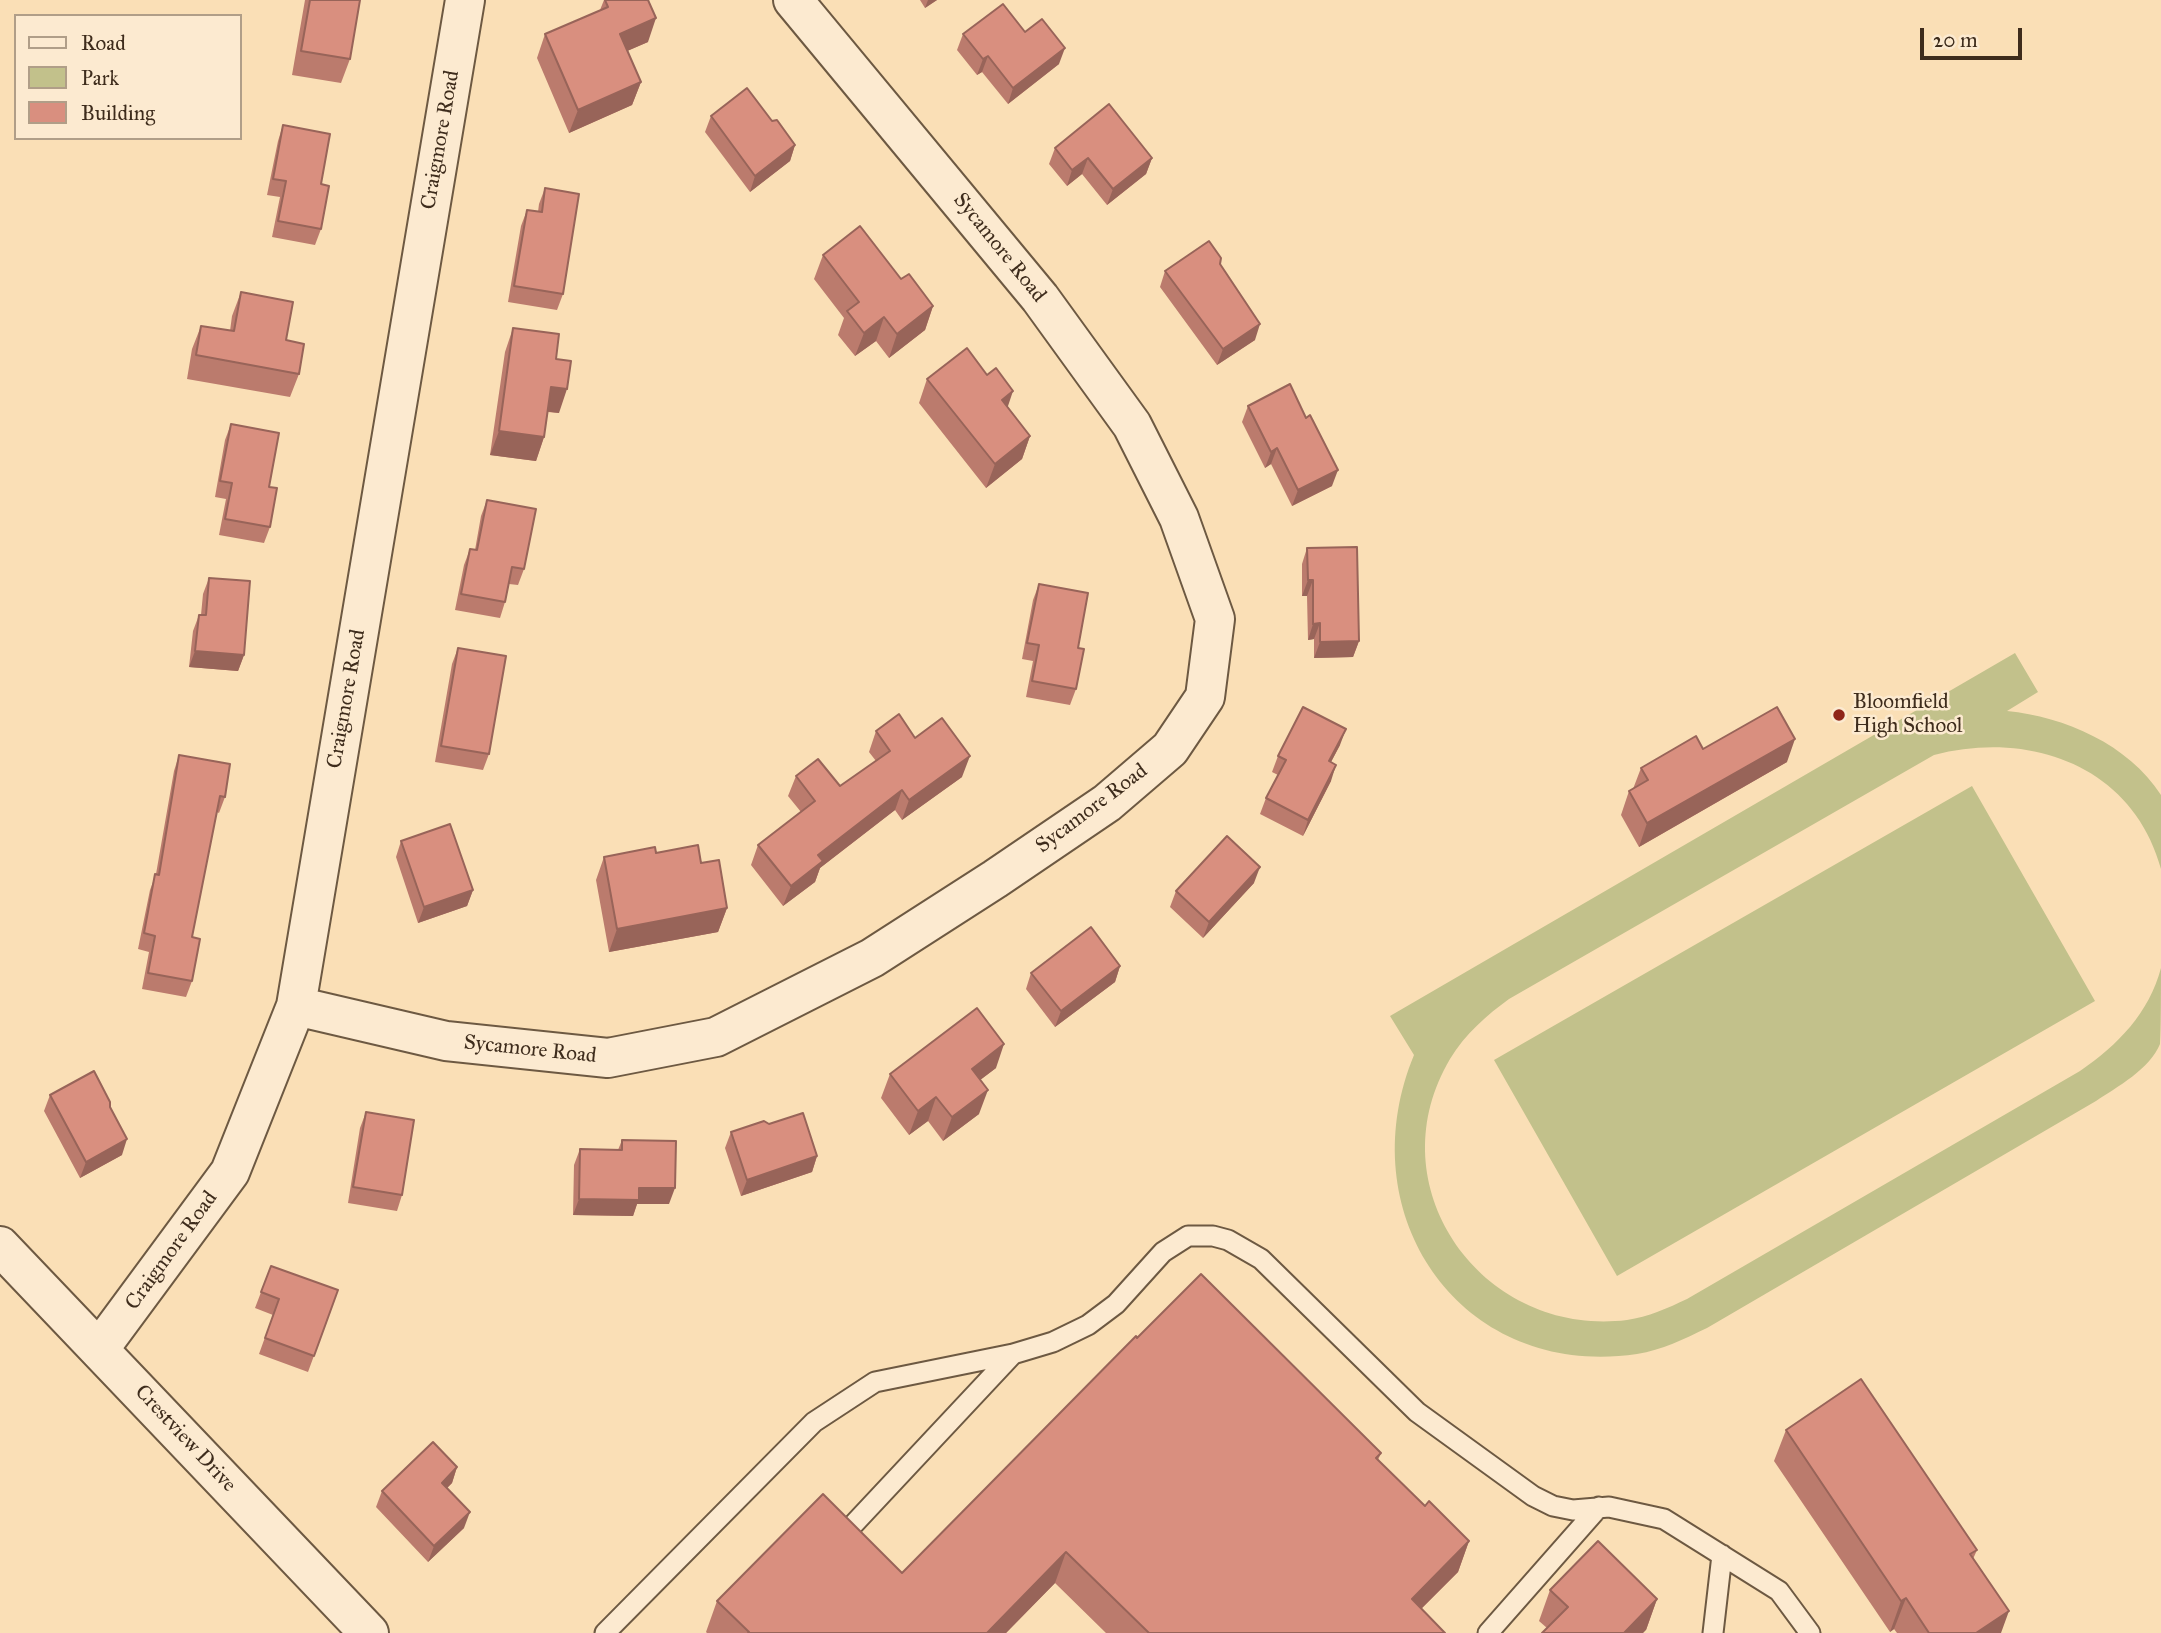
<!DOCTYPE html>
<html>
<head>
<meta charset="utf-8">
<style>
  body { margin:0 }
  #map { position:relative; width:2161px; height:1633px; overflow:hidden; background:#fadfb6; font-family:"IM FELL Great Primer",serif }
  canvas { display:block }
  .legend { position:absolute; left:14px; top:14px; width:228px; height:126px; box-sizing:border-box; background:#fcead0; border:2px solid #b09e88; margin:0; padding:9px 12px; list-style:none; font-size:21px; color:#3e2c1c }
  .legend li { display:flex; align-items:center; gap:14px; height:35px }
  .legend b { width:35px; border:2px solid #b09e88 }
  .scale { position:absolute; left:1920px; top:28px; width:102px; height:32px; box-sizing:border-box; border:4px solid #3e2c1c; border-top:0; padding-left:9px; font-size:21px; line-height:24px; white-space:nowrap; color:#3e2c1c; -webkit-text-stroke:5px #fcead0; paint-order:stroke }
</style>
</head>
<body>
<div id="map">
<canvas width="2161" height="1633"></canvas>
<ul class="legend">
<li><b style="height:9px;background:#fcead0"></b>Road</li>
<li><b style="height:19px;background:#c2c18b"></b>Park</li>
<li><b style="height:19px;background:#d98f7f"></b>Building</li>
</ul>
<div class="scale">20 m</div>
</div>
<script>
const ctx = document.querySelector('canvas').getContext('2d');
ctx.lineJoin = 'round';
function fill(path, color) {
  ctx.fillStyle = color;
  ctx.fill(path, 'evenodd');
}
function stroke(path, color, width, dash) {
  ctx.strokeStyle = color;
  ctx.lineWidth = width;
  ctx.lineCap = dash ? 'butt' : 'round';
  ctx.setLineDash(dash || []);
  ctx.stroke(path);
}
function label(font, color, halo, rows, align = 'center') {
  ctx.font = font + ' "IM FELL Great Primer",serif';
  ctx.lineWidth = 5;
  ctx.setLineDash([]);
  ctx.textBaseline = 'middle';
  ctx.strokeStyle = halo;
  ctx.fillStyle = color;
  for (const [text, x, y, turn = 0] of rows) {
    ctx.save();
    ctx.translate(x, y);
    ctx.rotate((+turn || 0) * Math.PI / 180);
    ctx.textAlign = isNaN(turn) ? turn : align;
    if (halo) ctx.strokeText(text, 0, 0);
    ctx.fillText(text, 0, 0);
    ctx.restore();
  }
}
fill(new Path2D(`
  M2015 653 2038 692 2007 711C2065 717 2128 744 2161 795V869C2133 766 2030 730 1934 755L1509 999C1487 1015 1465 1034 1450 1059 1374 1187 1483 1338 1627 1320 1648 1317 1668 1308 1687 1299L2080 1071C2118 1045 2149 1013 2161 968 2161 983 2161 1033 2160 1044 2150 1069 2117 1087 2096 1101L1707 1328C1684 1339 1662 1350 1637 1354 1460 1380 1348 1214 1414 1055L1390 1016Z
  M1972 786 2095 1001 1617 1276 1494 1060Z`), '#c2c18b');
const lane = new Path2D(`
  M851 1527 1013 1354
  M605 1633 814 1422 875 1382 1013 1354 1053 1342 1088 1325 1116 1304 1163 1252 1188 1236H1213L1228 1240 1261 1259 1417 1412 1533 1496 1553 1506 1573 1510 1609 1507 1664 1519 1779 1591 1810 1633
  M1488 1633 1599 1507
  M1713 1633 1722 1555`);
const street = new Path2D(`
  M296 1006 446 1041 608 1058 716 1037 872 958 995 879 1107 803 1170 749 1205 697 1215 619 1179 518 1132 425 1040 298 793 0
  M0 1246 369 1633
  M100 1348 230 1172 296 1006 465 0`);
stroke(lane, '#6d5942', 23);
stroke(street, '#6d5942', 42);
stroke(lane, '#fcead0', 19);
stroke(street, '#fcead0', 38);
fill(new Path2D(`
  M305 0H360L350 59 341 83 292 75Z
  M604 0H648V42L627 51 641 82 632 105 569 133 537 58 545 34 600 10Z
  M920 0H937L925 8Z
  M1025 32 1059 64 1008 104 982 72 977 75 957 50 963 34Z
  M711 116 772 121 795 145 790 161 750 192 705 132Z
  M283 125 321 184V229L315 245 272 237 280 197 267 195 278 141Z
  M1055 148 1152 158 1146 174 1107 205 1082 174 1067 186 1049 164Z
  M545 188 563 294 557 310 508 302 521 226 527 210 538 212 539 204Z
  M823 255 901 279 933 306 925 330 889 358 876 341 855 356 838 335 844 318 814 279Z
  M1220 264 1255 340 1217 365 1160 287 1165 271Z
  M241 292 286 340 299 374 290 397 187 379 192 349 201 326 230 331 232 316Z
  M513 328 556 359 559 413 548 412 544 437 536 461 490 455 505 352Z
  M927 379 1008 407 1030 436 1022 459 986 488 919 403Z
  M1248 406 1332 486 1292 506 1271 464 1265 468 1242 422Z
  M231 424 269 487 270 527 264 543 219 535 226 499 215 497 225 440Z
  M487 500 524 569 518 585 509 584 505 602 500 618 455 610 464 565 470 549 475 550 481 516Z
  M1307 548 1359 641 1353 657 1314 658V639L1308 640 1307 596H1302V564Z
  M209 578 244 655 238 671 189 667 193 631 199 615H201L203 594Z
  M1039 584 1078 648 1076 689 1070 705 1026 697 1033 661 1022 659 1033 600Z
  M458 648 489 754 483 770 435 762 452 664Z
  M876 731 915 738 962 777 902 820 895 810 820 868 815 882 783 906 751 865 758 845 801 812 788 796 796 776 840 786 876 761 869 752Z
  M1340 745 1331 762V781L1303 836 1260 814 1266 798 1278 775 1272 772 1278 756Z
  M1703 749 1787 762 1639 847 1621 815 1629 791 1633 789 1641 768Z
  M179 755 225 797 219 813 217 812 192 937V981L186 997 142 989 149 952 138 949 150 890 156 874 174 771Z
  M401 841 473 890 467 906 418 923 396 857Z
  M656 853 701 863 727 908 718 932 609 952 596 880 604 857Z
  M1254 883 1203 938 1170 907 1176 891Z
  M1120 966 1115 982 1055 1027 1026 989 1031 973Z
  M996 1068 980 1080 979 1114 943 1141 928 1121 909 1135 881 1098 890 1074Z
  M50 1095 122 1155 80 1178 44 1111Z
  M366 1112 402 1195 397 1211 348 1203 360 1128Z
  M731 1132 817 1156 812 1172 741 1196 725 1148Z
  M622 1140 669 1204H637L633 1216 573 1215 574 1165 580 1149 618 1150Z
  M271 1266 338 1290 308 1372 259 1354 273 1315 255 1308Z
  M1137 1338 1381 1453 1378 1460 1425 1506 1469 1541 1458 1572 1421 1609 1445 1633H1106L1055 1583 1006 1633H707L706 1632 717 1601 902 1573Z
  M1786 1430 1977 1550 1973 1559 2001 1633H1897L1894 1629 1890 1632 1774 1461Z
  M457 1467 452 1483 447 1488 464 1528 428 1562 376 1507 382 1491Z
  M1550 1590 1657 1599 1646 1630 1547 1628 1539 1621Z`), '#bb7b6d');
fill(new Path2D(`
  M928 0H937L925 8Z
  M656 18 648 42 611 58 620 34Z
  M1065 48 1059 64 1008 104 1013 88Z
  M988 56 982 72 977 75 983 59Z
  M641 82 632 105 569 133 578 110Z
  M795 145 790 161 750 192 755 176Z
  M1088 158 1082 174 1067 186 1072 170Z
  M1152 158 1146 174 1107 205 1113 189Z
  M933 306 925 330 889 358 897 334Z
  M884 317 876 341 855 356 864 333Z
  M1260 324 1255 340 1217 365 1223 349Z
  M551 387 567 389 559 413 543 411Z
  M1013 391 1005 415 1002 400Z
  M499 431 544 437 536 461 490 455Z
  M1030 436 1022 459 986 488 995 464Z
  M1277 448 1271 464 1265 468 1271 452Z
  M1338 470 1332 486 1292 506 1298 490Z
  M1308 580H1313L1307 596H1302Z
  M1320 623 1314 639 1308 640 1313 624Z
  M1359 641 1353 657 1314 658 1320 642Z
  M195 651 244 655 238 671 189 667Z
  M1346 729 1340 745 1323 777 1329 761Z
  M1795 739 1787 762 1639 847 1647 823Z
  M970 756 962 777 902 820 909 800Z
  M1336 765 1331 781 1303 836 1308 820Z
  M902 790 895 810 820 868 815 882 783 906 791 886 818 855Z
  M1260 867 1254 883 1203 938 1209 922Z
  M473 890 467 906 418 923 424 907Z
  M727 908 718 932 609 952 617 929Z
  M1120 966 1115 982 1055 1027 1061 1011Z
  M1004 1044 996 1068 963 1093 972 1069Z
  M988 1090 979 1114 943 1141 952 1117Z
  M936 1097 928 1121 909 1135 918 1111Z
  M127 1139 122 1155 80 1178 86 1162Z
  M817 1156 812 1172 741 1196 747 1180Z
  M639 1188H675L669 1204H637L633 1216 573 1215 579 1199Z
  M457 1467 452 1483 436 1499 442 1483Z
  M470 1512 464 1528 428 1562 434 1546Z
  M1469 1541 1458 1572 1400 1630 1412 1599Z
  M1066 1552 1055 1583 1006 1633H987Z
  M1906 1598 1894 1629 1890 1632 1901 1601Z
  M1657 1599 1646 1630 1643 1633H1624Z
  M2009 1611 2001 1633H1976Z`), '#986459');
const building = new Path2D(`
  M310 0H360L350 59 301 51Z
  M605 0H648L656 18 620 34 641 82 578 110 545 34 608 7Z
  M1003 4 1025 32 1042 19 1065 48 1013 88 988 56 983 59 963 34Z
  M747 88 772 121 777 120 795 145 755 176 711 116Z
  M1109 104 1152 158 1113 189 1088 158 1072 170 1055 148Z
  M283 125 330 134 321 184 329 186 321 229 278 221 286 181 273 179Z
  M545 188 579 194 563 294 514 286 527 210 542 212Z
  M860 226 901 279 909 274 933 306 897 334 884 317 864 333 847 311 859 302 823 255Z
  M1209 241 1221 258 1220 264 1260 324 1223 349 1165 271Z
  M241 292 293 302 286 340 304 344 299 374 196 355 201 326 234 331Z
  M513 328 559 334 556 359 571 361 567 389 551 387 544 437 499 431Z
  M967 348 987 375 996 368 1013 391 1002 400 1030 436 995 464 927 379Z
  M1290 384 1306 418 1310 415 1338 470 1298 490 1277 448 1271 452 1248 406Z
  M231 424 279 433 269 487 277 488 270 527 225 519 232 483 220 481Z
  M487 500 536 509 524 569 512 567 505 602 461 594 470 549 477 550Z
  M1357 547 1359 641 1320 642V623L1313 624V580H1308L1307 548Z
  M209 578 250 581 244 655 195 651 199 615H206Z
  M1039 584 1088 593 1078 648 1084 649 1076 689 1032 681 1039 645 1027 643Z
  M458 648 506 656 489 754 441 746Z
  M1303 707 1346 729 1329 761 1336 765 1308 820 1266 798 1286 760 1278 756Z
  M1777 707 1795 739 1647 823 1629 791 1648 780 1641 768 1696 736 1703 749Z
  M899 714 915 738 942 718 970 756 909 800 902 790 818 855 823 861 791 886 758 845 815 801 796 776 818 759 840 786 890 751 876 731Z
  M179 755 230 764 225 797 220 796 192 937 200 939 192 981 148 973 155 936 144 933 155 874 159 875Z
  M450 824 473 890 424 907 401 841Z
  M1227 836 1260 867 1209 922 1176 891Z
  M698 845 701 863 719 860 727 908 617 929 604 857 655 847 656 853Z
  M1091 927 1120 966 1061 1011 1031 973Z
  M977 1008 1004 1044 972 1069 988 1090 952 1117 936 1097 918 1111 890 1074Z
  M94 1071 110 1102V1107L127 1139 86 1162 50 1095Z
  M366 1112 414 1120 402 1195 353 1187Z
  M803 1113 817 1156 747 1180 731 1132 764 1121 769 1124Z
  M622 1140 676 1141 675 1188H639V1200L579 1199 580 1149 622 1150Z
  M271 1266 338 1290 314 1356 265 1338 279 1299 261 1292Z
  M1201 1274 1381 1453 1376 1458 1425 1506 1429 1501 1469 1541 1412 1599 1445 1633H1149L1066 1552 987 1633H748L749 1632 717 1601 823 1494 902 1573 1136 1336 1137 1338Z
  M1861 1379 1977 1550 1970 1554 2009 1611 1976 1633H1929L1906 1598 1901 1601 1786 1430Z
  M433 1442 457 1467 442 1483 470 1512 434 1546 382 1491Z
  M1598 1541 1657 1599 1624 1633H1542L1568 1607 1550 1590Z`);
fill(building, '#d98f7f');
stroke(building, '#986459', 2);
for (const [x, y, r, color] of [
  [1839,715,7,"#8f2418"]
]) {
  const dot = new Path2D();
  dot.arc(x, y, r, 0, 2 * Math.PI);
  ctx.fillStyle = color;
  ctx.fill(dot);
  stroke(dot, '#fcead0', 2.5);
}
label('21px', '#3e2c1c', '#fcead0', [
  ["Craigmore Road",441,140,-80],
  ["Sycamore Road",999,248,51],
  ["Craigmore Road",347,699,-80],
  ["Sycamore Road",1092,809,-37],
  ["Sycamore Road",530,1050,6],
  ["Craigmore Road",172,1251,-54],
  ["Crestview Drive",185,1439,47]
]);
label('21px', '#3e2c1c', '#fcead0', [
  ["Bloomfield",1853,703],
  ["High School",1853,727]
], 'left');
</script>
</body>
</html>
